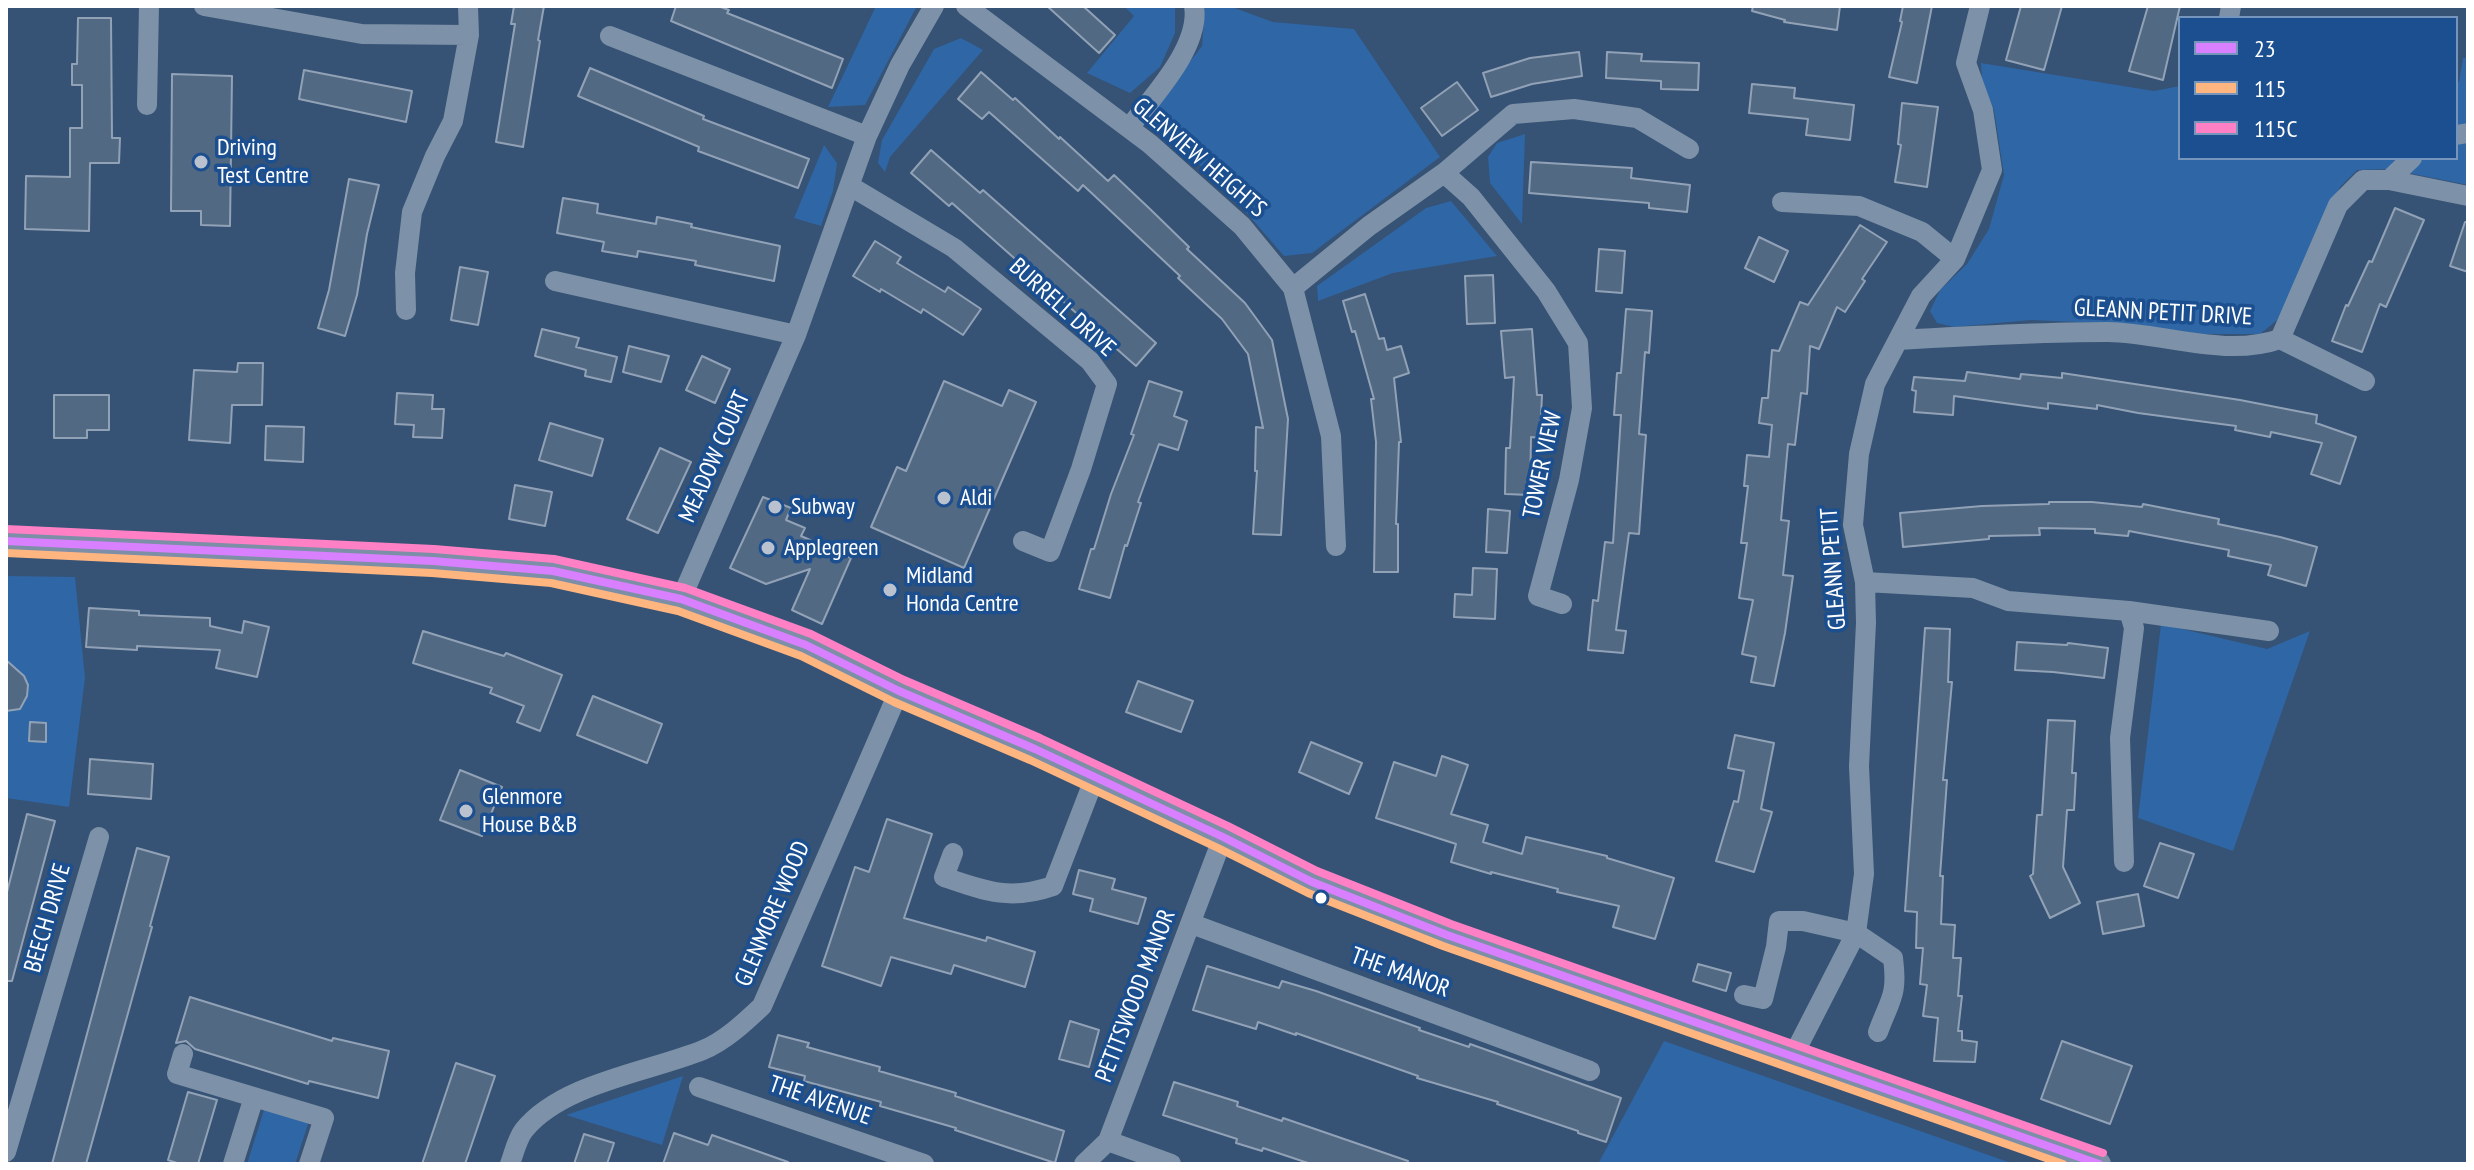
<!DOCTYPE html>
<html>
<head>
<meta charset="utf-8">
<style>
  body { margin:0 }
  #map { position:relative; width:2474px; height:1170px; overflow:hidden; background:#365274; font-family:"PT Sans Narrow",sans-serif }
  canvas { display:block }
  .frame { position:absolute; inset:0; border:8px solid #fff; pointer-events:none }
  .legend { position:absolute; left:2178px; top:16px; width:280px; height:144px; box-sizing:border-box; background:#1b4f8f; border:2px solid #7695bc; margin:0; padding:10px 14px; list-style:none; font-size:24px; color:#fff }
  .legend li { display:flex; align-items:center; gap:16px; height:40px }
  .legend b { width:40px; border:2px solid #7695bc }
</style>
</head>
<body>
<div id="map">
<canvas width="2474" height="1170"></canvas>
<div class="frame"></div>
<ul class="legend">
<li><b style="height:10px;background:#d880ff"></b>23</li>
<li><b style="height:10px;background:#ffb580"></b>115</li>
<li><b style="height:10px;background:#ff80c5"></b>115C</li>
</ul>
</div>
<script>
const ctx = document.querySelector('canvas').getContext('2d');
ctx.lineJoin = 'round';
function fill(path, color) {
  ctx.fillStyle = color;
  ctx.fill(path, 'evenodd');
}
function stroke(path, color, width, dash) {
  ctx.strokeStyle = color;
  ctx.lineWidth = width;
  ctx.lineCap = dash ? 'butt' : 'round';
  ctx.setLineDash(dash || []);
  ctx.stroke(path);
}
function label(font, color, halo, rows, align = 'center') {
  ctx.font = font + ' "PT Sans Narrow",sans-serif';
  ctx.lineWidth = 7;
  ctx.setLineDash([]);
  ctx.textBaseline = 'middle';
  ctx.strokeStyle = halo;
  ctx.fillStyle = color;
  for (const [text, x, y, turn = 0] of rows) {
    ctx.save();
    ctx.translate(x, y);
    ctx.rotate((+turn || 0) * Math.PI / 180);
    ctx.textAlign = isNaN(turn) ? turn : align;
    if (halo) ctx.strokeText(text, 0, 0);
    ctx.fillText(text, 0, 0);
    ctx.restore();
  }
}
fill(new Path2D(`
  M876 6H917L865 105 828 107Z
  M1124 6H1175V33L1160 67 1130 93 1087 73 1134 16Z
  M1205 6H1229L1273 22 1354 29 1440 157 1312 253 1284 256 1232 196 1148 116 1202 46Z
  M961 38 983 50 890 157 885 172 878 163 882 140 934 49Z
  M2463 58H2468V185L2389 169 2357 170 2340 187 2281 317 2260 334H2198L2119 324 2031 320 1954 327 1937 323 1930 311 1940 290 1967 264 1989 229 2004 175 1994 110 1982 80 1981 63 2154 91 2180 86V158H2456V82H2459Z
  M1525 134 1522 224 1490 183 1488 157 1497 143Z
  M824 145 837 163 833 191 821 226 794 218Z
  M1451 201 1497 256 1393 273 1318 301 1317 286 1426 208Z
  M6 576 75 577 85 678 69 807 6 798Z
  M2161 624 2267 649 2310 631 2233 851 2138 818Z
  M1664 1041 2014 1164H1598Z
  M683 1076 662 1145 566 1115Z
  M265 1107 309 1121 295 1164H247Z`), '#2f66a5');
const building = new Path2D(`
  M514 6H544L538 40 540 41 523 147 496 142 515 24H511Z
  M676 6H718L729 10 727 13 843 59 832 88 671 21Z
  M1047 6H1083L1115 35 1099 53Z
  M1753 6H1840L1837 30 1784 22 1785 20 1752 11Z
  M1903 6H1932L1917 83 1889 77 1902 22 1900 21Z
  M2021 6H2062L2044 70 2006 60Z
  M2148 6H2180L2163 80 2129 71Z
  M78 18H111L112 138H120L119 163H90L89 231 25 229 26 176 70 177V128H82V85H72V64H77Z
  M1579 52 1582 76 1532 84 1491 97 1483 73 1530 58Z
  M1607 52 1642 54 1641 61 1699 63 1698 90 1661 89V81L1606 78Z
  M590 68 704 116 703 119 809 159 798 188 698 151 699 147 578 96Z
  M304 70 412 91 406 122 299 99Z
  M981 72 1013 100 1015 98 1059 139 1060 137 1108 181 1114 175 1150 209 1189 247 1187 249 1245 303 1272 340 1288 419 1281 535 1253 534 1257 471H1255L1256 427 1263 428 1248 354 1222 319 1178 278 1180 276 1083 185 1078 191 989 112 982 119 958 99Z
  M172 74 232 76 230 226 201 225V211H171Z
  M1457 82 1478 110 1442 136 1421 108Z
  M1752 84 1795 88 1794 98 1854 105 1850 140 1806 135 1808 119 1749 113Z
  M1902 103 1938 107 1927 187 1895 182 1901 145 1898 144Z
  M931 150 980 193 983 190 1156 343 1136 366 952 203 949 206 911 173Z
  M1531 162 1632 168 1631 178 1690 185 1687 212 1649 208V203L1529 193Z
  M349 179 379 185 367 234 357 295 345 336 318 328 329 290Z
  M563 198 598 204 597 213 656 224 657 217 692 224 691 227 780 246 774 281 695 265 696 261 638 251 637 257 602 251 604 242 557 233Z
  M2395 208 2424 220 2386 307 2380 304 2362 352 2332 341 2346 305 2348 306 2369 261 2372 262Z
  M2465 222H2468V272L2450 266Z
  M1860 225 1887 242 1862 279 1865 281 1845 312 1837 307 1819 349 1810 346 1807 394 1801 393 1795 445 1788 444 1781 520 1789 521 1783 575 1793 576 1785 633 1774 686 1751 682 1756 657 1742 654 1753 600 1739 598 1747 543H1741L1748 486H1744L1747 455 1769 457 1772 425 1759 423 1762 398H1768L1772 350 1779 351 1800 302 1808 305Z
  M1759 237 1788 251 1774 282 1745 268Z
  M875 241 901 257 897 263 945 292 948 287 981 309 963 335 923 309 921 313 881 289 880 292 853 276Z
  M1599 249 1625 251 1622 293 1596 291Z
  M460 267 488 272 478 325 451 320Z
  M1493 275 1495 323 1467 324 1465 276Z
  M1365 294 1379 339 1384 338 1387 350 1401 346 1409 373 1394 378 1401 442H1399L1396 524H1398V572H1374L1376 442 1371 399H1374L1355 331 1352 332 1343 301Z
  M1626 309 1652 311 1649 353 1645 352 1639 434 1646 435 1639 534 1629 533 1616 630 1626 631 1623 653 1588 650 1593 600 1598 601 1605 542 1613 543 1621 415H1614L1617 373H1621Z
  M542 329 579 338 576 347 617 357 611 382 585 376 586 370 535 356Z
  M1532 329 1537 395H1542L1540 438 1531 437 1530 495 1505 494 1506 448H1510L1514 377 1505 378 1501 331Z
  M629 346 669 356 661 382 623 372Z
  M702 356 730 369 715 403 686 390Z
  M238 363H263L262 405H232L230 443 189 440 194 370 237 372Z
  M1967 372 2020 379 2021 374 2062 378V373L2240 400 2317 415 2316 423 2356 437 2340 484 2311 474 2322 443 2271 432 2270 437 2235 430 2236 426 2138 413 2097 405V409L2048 403V409L1954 396 1953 415 1914 412 1916 391 1912 390 1914 377 1965 381Z
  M944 381 1002 406 1009 390 1036 402 964 568 871 527 897 467 906 471Z
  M1149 381 1182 392 1174 416 1187 421 1178 450 1159 444 1138 502 1141 503 1127 546 1125 545 1110 598 1079 589 1091 549H1094L1111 494 1134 435 1131 434Z
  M397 393 433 395 432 409H444L442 438 413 437 414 425 395 424Z
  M54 395H109V430H87V438H54Z
  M550 423 603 439 592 476 539 460Z
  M266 426 304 427 303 462 265 460Z
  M660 448 691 462 658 533 627 519Z
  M515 485 552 492 545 526 509 519Z
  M763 497 791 508 786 520 805 528 801 536 851 558 822 624 792 610 810 569 766 584 730 568Z
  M2049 502H2092L2142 507 2143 504 2219 519 2218 524 2280 537 2317 547 2306 586 2268 575 2271 565 2228 556 2229 550 2129 531 2128 536 2095 533V529L2039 528 2040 535 1989 536V539L1903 547 1900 513 1982 506 2049 504Z
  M1488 509 1510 511 1507 553 1486 552Z
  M1473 568 1497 569 1495 619 1454 617 1455 594 1472 595Z
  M89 608 139 611V615L210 618V626L242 633 244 621 269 627 257 677 216 668 220 650 137 646V650L86 647Z
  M1925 628 1950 629 1948 682H1952L1943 780H1947L1940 876H1943L1941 924 1955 925 1953 958H1961L1958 996H1962L1958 1031H1962V1040L1977 1042 1975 1062 1934 1061 1938 1018 1923 1016 1927 985 1920 984 1923 948H1916L1917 912 1905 911Z
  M423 631 504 656 506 653 562 675 540 731 517 722 524 706 490 693 492 688 413 663Z
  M2017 642 2067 645 2068 643 2108 648 2104 678 2053 672 2015 670Z
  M6 660 24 676 28 685 27 696 20 709 6 711Z
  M1138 681 1193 701 1181 732 1126 712Z
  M593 696 662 724 647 763 577 735Z
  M2048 720 2075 721 2072 773H2076L2074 810H2067L2063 867 2080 903 2050 918 2030 876 2033 874 2037 815H2042Z
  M30 722 46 723V742L29 741Z
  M1735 735 1774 743 1761 809 1772 812 1754 872 1716 861 1734 801 1738 802 1744 771 1728 768Z
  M1311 742 1362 763 1349 794 1299 772Z
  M1442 756 1468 765 1451 814 1488 825 1483 842 1522 854 1526 837 1607 856V858L1674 878 1655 939 1613 927 1619 906 1557 892 1558 889 1491 872V874L1451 862 1456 844 1376 818 1394 762 1436 776Z
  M90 759 153 764 151 799 88 794Z
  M460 770 502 787 482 836 440 820Z
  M27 814 55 821 12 981H6V896Z
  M887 819 932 834 904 918 986 941 987 937 1035 952 1025 987 954 965 951 974 891 957 881 986 822 966 855 867 869 872Z
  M2160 843 2194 854 2178 898 2144 886Z
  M137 848 169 857 150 926 152 927 86 1164H52Z
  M1079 870 1115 879 1112 889 1146 898 1138 924 1090 911 1093 899 1073 894Z
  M2138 894 2144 926 2103 934 2097 902Z
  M1698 964 1731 973 1726 991 1693 981Z
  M1207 966 1279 988 1282 981 1316 991 1420 1028 1419 1030 1469 1047 1470 1044 1621 1098 1606 1142 1578 1133V1131L1497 1104 1498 1102 1417 1078 1418 1076 1296 1033V1035L1258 1022 1256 1029 1193 1010Z
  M190 997 332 1041 333 1038 389 1051 378 1098 309 1081 308 1084 195 1049 186 1041 176 1043Z
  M1070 1021 1099 1030 1089 1067 1059 1059Z
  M778 1035 809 1043 807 1047 880 1067 879 1071 956 1093 955 1096 1064 1131 1055 1163 955 1130 956 1128 880 1106 881 1102 804 1081 805 1076 769 1067Z
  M2062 1041 2132 1066 2110 1124 2041 1099Z
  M456 1063 495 1076 465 1164H422Z
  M1174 1082 1238 1102 1237 1106 1282 1121 1283 1118 1408 1161 1407 1164H1311L1263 1148 1262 1151 1236 1143 1237 1139 1163 1115Z
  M188 1092 217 1100 198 1164H180L168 1160Z
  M674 1133 708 1145 712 1135 788 1162 787 1164H663Z
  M584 1134 614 1143 607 1164H574Z`);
fill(building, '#526984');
stroke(building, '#92a2b6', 2);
stroke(new Path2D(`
  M204 6 362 34 469 35 468 6
  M966 6 1150 144 1242 226 1293 288 1331 436 1336 546
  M2229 18 2231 6
  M610 36 867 136
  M147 105 149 6
  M1129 128C1152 97 1201 47 1194 6
  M2456 135 2468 133
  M1444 173 1471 197 1546 291 1578 343 1582 408 1569 480 1538 596 1562 604
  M2389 180 2412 158
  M850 186 954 248 1090 361 1107 384 1081 469 1050 552 1023 541
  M1782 202 1859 206 1922 232 1955 259
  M555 281 796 335
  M1293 288 1369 226 1444 173 1513 114 1574 109 1637 118 1689 149
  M406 310 405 273 412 212 435 156 453 121 469 35
  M2280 339 2365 381
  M1898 340C1967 336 2038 332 2108 332 2164 333 2225 358 2280 339L2338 205 2363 180H2389L2468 196
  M1865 582 1973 588 2008 601 2129 611 2134 628 2120 738 2124 862
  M681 599 796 335 867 136 900 65 934 6
  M2129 611 2269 631
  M953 853 944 877C985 891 1010 901 1053 886L1095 777
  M1192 924 1590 1071
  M1744 995 1763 999 1776 947 1779 921H1803L1856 933 1893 958C1898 996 1890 999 1878 1032
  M183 1054 177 1074 324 1118 309 1164
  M1793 1056 1856 933 1864 874 1859 766 1866 623 1865 582 1853 525 1859 454 1875 384 1921 296 1955 259 1992 170 1983 110 1966 63 1980 6
  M699 1087 924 1164
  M1108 1141 1171 1164
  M6 1152 99 837
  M233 1164 254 1097
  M510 1164C514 1153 517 1139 524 1130 562 1083 649 1072 703 1050 725 1041 745 1022 762 1006L899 691
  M1084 1164 1108 1141 1223 837`), '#7d92a8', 20);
stroke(new Path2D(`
  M6 541 60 542 433 561 553 571 681 599 806 645 899 691 1035 749 1223 837 1312 882 1447 935 2099 1164`), '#7d8ea7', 24);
stroke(new Path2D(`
  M6 541 433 561 553 571 681 599 806 645 899 691 1035 749 1223 837 1312 882 1447 935 2099 1164`), '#d880ff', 8);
stroke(new Path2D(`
  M6 553 432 573 551 583 678 611 801 656 894 702 1030 760 1218 848 1308 893 1443 946 2063 1164`), '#ffb580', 8);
stroke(new Path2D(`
  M6 529 434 549 554 559 685 588 811 634 904 680 1040 738 1228 826 1317 871 1451 924 2103 1153`), '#ff80c5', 8);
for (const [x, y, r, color] of [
  [201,162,8,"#b9c2ce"],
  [944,498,8,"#b9c2ce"],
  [775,507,8,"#b9c2ce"],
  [768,548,8,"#b9c2ce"],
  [890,590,8,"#b9c2ce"],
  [466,811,8,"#b9c2ce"],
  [1321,898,7,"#fff"]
]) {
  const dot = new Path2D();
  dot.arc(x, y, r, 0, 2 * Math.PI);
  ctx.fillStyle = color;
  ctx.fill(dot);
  stroke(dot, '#1b4f8f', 3);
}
label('24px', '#fff', '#1b4f8f', [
  ["Driving",217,148],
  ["Test Centre",217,176],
  ["Aldi",960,498],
  ["Subway",791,507],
  ["Applegreen",784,548],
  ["Midland",906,576],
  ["Honda Centre",906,604],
  ["Glenmore",482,797],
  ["House B&B",482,825]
], 'left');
label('24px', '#fff', '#1b4f8f', [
  ["GLENVIEW HEIGHTS",1199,158,41],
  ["BURRELL DRIVE",1062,308,42],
  ["GLEANN PETIT DRIVE",2163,313,3],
  ["MEADOW COURT",715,457,-66],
  ["TOWER VIEW",1543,465,-78],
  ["GLEANN PETIT",1834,569,-94],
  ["GLENMORE WOOD",773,914,-67],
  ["BEECH DRIVE",48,918,-74],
  ["THE MANOR",1400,973,20],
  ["PETITSWOOD MANOR",1136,996,-69],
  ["THE AVENUE",820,1101,19]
]);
</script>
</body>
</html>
